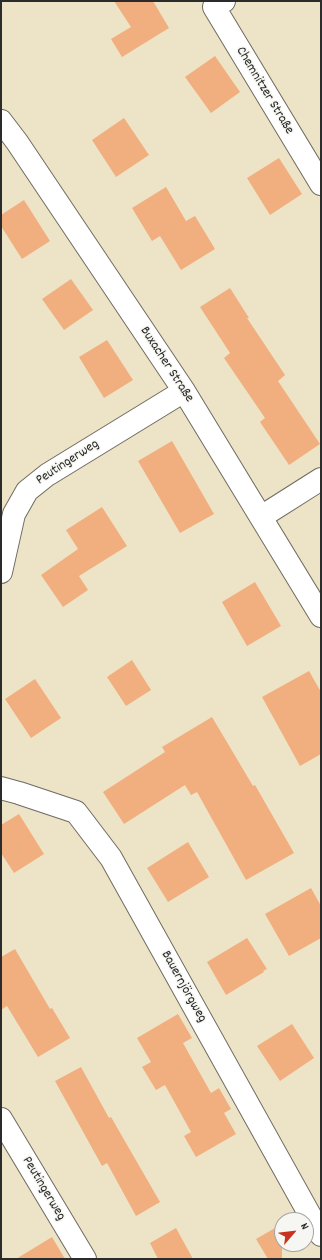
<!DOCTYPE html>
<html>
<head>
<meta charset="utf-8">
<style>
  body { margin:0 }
  #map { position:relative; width:322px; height:1260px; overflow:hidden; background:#ede3c6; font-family:Dekko,sans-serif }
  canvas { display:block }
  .frame { position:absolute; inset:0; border:2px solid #2b2b2b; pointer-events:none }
  .north { position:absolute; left:274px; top:1212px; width:40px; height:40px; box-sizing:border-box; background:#f6f6f2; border:1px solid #a5a5a2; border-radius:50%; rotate:62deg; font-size:11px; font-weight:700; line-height:16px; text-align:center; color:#2b2b2b }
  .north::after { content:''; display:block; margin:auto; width:14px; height:18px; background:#c8321e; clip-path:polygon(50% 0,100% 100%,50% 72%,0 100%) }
</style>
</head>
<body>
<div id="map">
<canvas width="322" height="1260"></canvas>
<div class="frame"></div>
<div class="north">N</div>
</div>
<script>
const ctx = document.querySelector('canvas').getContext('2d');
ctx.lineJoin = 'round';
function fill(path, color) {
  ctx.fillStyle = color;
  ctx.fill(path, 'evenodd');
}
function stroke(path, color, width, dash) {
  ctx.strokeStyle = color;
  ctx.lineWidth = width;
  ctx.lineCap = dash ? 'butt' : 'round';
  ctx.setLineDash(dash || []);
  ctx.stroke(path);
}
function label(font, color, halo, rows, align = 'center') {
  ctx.font = font + ' Dekko,sans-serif';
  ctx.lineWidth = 3;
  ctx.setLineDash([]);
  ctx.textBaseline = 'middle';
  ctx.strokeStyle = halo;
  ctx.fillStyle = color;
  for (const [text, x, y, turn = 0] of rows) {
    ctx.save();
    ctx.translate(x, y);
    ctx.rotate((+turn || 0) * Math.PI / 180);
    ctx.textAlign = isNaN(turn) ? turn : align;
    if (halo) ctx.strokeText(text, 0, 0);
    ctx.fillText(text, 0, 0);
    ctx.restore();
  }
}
fill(new Path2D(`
  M114 1H153L169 28 122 57 111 39 131 27Z
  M215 56 240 92 211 113 185 77Z
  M124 118 149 155 116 177 92 140Z
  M279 158 302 194 270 215 247 178Z
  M166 187 186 221 195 216 215 249 181 270 160 236 152 241 132 208Z
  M24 200 50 241 22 259 1 226V215Z
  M71 279 93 310 64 330 42 299Z
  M230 288 249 318H247L285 375 278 381 320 444 289 465 260 422 265 418 224 358 230 353 200 307Z
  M107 340 133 380 104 398 79 357Z
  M172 441 214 514 180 533 138 461Z
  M102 507 127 546 79 576 88 590 63 607 41 575 78 549 66 530Z
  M255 582 281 626 247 646 222 602Z
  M132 660 151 690 126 706 107 677Z
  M309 671 321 692V754L300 766 262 697Z
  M35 679 61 718 31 738 5 699Z
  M212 717 253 786 255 785 294 853 246 880 197 792 191 795 185 785 124 824 103 792 165 752 162 747Z
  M19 814 44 854 14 873 1 853V825Z
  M188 842 209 877 168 902 147 868Z
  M311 888 321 906V938L289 956 265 914Z
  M247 938 267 969 263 971 264 972 226 995 207 962Z
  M15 949 50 1009 52 1008 70 1038 38 1057 7 1006 1 1010V957Z
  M178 1014 192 1038 183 1043 211 1093 219 1088 231 1109 224 1113 236 1134 196 1157 184 1136 191 1132 165 1085 156 1090 142 1067 151 1062 137 1038Z
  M292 1024 314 1058 280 1081 257 1046Z
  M81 1067 109 1118 111 1117 160 1202 136 1216 107 1163 102 1166 55 1081Z
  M282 1224V1259H268L256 1239Z
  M176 1228 193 1259H158L150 1243Z
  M52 1237 65 1259H16Z`), '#f1af7f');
const minor = new Path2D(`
  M224 1 214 7 321 184
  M1 121 17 142 184 391 321 616
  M261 517 321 479
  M1 572 14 514 27 491 47 475 184 391
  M1 788 19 793 76 812 111 858 321 1235
  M1 1119 85 1259`);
stroke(minor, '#6f6b61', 24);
stroke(minor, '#fff', 22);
label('14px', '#2b2b2b', '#f6f6f2', [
  ["Chemnitzer Straße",264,91,59],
  ["Buxacher Straße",166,365,57],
  ["Peutingerweg",68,463,-33],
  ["Bauernjörgweg",183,987,61],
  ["Peutingerweg",43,1189,59]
]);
</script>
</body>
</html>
